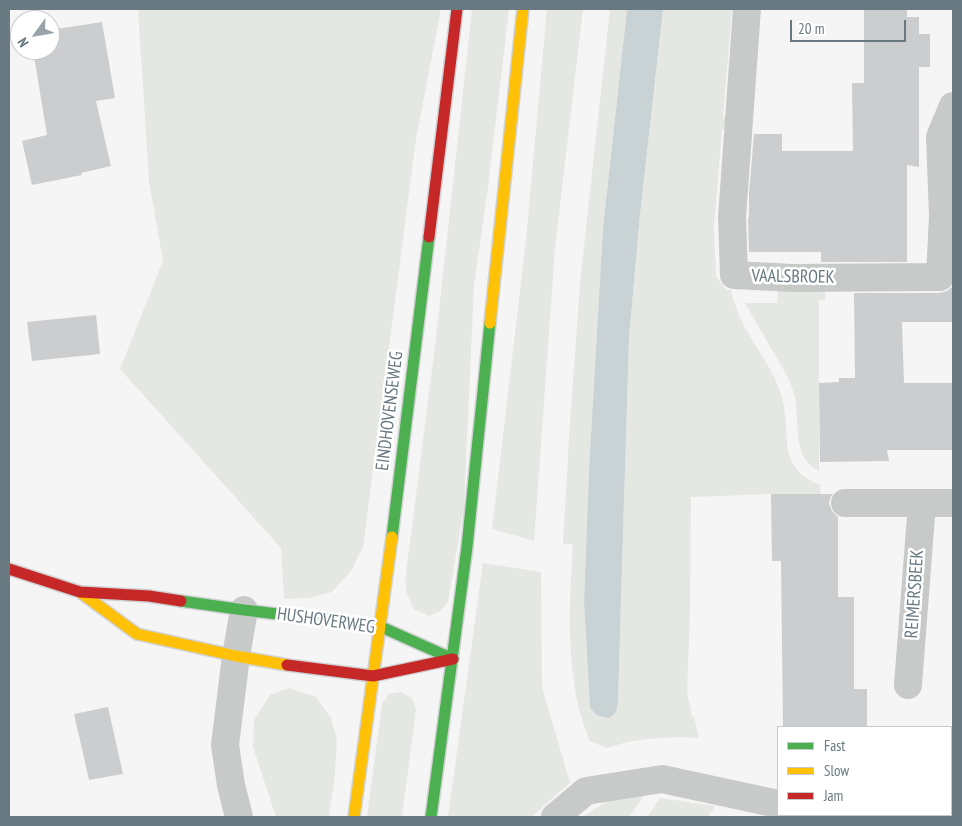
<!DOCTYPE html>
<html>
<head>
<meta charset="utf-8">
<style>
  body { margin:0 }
  #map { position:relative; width:962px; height:826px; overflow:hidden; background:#f5f5f5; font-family:"PT Sans Narrow",sans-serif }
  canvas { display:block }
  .frame { position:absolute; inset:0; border:10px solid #687982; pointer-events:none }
  .legend { position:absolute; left:777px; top:726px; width:175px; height:90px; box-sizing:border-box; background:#fff; border:1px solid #c3c9cd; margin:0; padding:6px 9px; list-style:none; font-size:15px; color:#687982 }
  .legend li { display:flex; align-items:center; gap:10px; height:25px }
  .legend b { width:25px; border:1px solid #c3c9cd }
  .north { position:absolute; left:10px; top:10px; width:50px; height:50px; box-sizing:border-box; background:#fff; border:1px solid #c3c9cd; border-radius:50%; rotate:238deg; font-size:14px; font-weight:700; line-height:20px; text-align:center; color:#687982 }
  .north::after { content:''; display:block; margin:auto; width:18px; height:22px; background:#99a4aa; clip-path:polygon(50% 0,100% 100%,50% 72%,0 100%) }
  .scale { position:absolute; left:790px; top:20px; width:116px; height:22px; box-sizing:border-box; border:2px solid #687982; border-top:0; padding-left:6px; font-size:15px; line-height:18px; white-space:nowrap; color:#687982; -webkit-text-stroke:4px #fff; paint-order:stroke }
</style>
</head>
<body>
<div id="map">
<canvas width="962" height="826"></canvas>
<div class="frame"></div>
<ul class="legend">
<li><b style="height:6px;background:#4caf50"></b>Fast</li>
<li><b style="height:6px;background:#ffc107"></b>Slow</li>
<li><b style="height:6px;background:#c62828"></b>Jam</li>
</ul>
<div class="north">N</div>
<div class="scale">20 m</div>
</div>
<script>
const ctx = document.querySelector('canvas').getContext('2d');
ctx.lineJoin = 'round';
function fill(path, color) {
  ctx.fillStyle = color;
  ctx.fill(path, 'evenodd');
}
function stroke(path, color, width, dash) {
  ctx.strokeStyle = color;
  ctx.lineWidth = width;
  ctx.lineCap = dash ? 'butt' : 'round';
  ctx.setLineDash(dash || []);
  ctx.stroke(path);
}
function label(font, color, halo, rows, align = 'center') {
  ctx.font = font + ' "PT Sans Narrow",sans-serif';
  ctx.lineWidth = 5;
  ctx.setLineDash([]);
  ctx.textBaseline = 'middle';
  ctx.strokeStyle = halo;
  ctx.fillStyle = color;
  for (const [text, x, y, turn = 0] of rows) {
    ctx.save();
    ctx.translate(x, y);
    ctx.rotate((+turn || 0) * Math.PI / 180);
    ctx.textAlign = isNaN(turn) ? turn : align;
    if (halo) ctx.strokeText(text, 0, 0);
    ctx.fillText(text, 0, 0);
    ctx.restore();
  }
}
fill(new Path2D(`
  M138 9H441L416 139 363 547 351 571 332 592 308 598 284 599 281 548 120 369 163 261 149 182Z
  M472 9H509L488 187 474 285 464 507 448 602 440 611 429 616 414 609 407 594 405 581 436 339Z
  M547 9H583L555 248 534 541 492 529 526 240Z
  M610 9H627L603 228 589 470 584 602 590 708 618 699 629 337 640 215 663 9H732L723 117H727L726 129 722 130 714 228 716 277 727 290H731C732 294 733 300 735 304 743 332 767 358 778 386 783 398 786 414 786 427 787 437 786 447 790 457 795 472 806 479 820 485L821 494H771L691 497 690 611 687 692 692 717 694 716 699 738 675 737 647 739 627 742 607 748 589 741C584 724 577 707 575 689 567 641 570 592 573 544H563L570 422 580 284Z
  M825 290V300H819V471C791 458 800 422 795 398 791 380 781 365 772 350 763 334 754 319 745 303H777L778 291Z
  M483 563 541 572 542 687 570 783 531 817H448Z
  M289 688 316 697 331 718 337 739 335 773 329 817H276L253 747 254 720 270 695Z
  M401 692 412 698 416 709 402 817H367L382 704 389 694Z
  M647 791 629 817H582L614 797Z
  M660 798 715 806 708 817H647Z`), '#e4e7e2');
fill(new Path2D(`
  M627 9H663L640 215 629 337 618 699C617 709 618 712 609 718L597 715 590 708 584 602 589 470 603 228Z`), '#c9d2d4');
fill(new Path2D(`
  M864 9H907V17H919V34H930V67H919V167L907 165V262H821V252H749L748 217H749V193L754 134H782V151H853L852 83H864Z
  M102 22 115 98 96 101 111 166 81 173 82 175 32 185 22 141 47 135 33 50H50V30Z
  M952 287H953V322H902L904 383H953V450H887L889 461 820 462 819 383 839 382V378H855L854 293H940L947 291Z
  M96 315 100 354 32 361 27 322Z
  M771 494H833L831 496 829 503 832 511 838 517V597H854V689H867V727H783L781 561H772Z
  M108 707 123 774 89 780 74 714Z`), '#cccdce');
const fast = new Path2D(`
  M392 537 429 237
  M181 601 244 610 379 626 453 659
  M431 817 467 547 490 323`);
const slow = new Path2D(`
  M490 323 523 9
  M80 592 137 634 236 656 287 665
  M354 817 392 537`);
const jam = new Path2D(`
  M429 237 457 9
  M9 569 80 592 149 596 181 601
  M287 665 373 676 453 659`);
stroke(fast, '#d1d2d3', 14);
stroke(slow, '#d1d2d3', 14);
stroke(jam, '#d1d2d3', 14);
stroke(new Path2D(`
  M747 9 732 217 734 275 793 278 940 277 943 216
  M953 106 940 137 943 216H953
  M845 503H953
  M908 685 922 503
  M829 815 840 817
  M239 817 231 785 225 745 236 656 244 610
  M555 817 586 791 662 779 778 804`), '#c8caca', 28);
stroke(fast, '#4caf50', 11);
stroke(slow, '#ffc107', 11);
stroke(jam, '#c62828', 11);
label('18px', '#687982', '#fff', [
  ["VAALSBROEK",793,277,1],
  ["EINDHOVENSEWEG",390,411,-83],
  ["REIMERSBEEK",915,594,-86],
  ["HUSHOVERWEG",326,621,8]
]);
</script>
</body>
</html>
